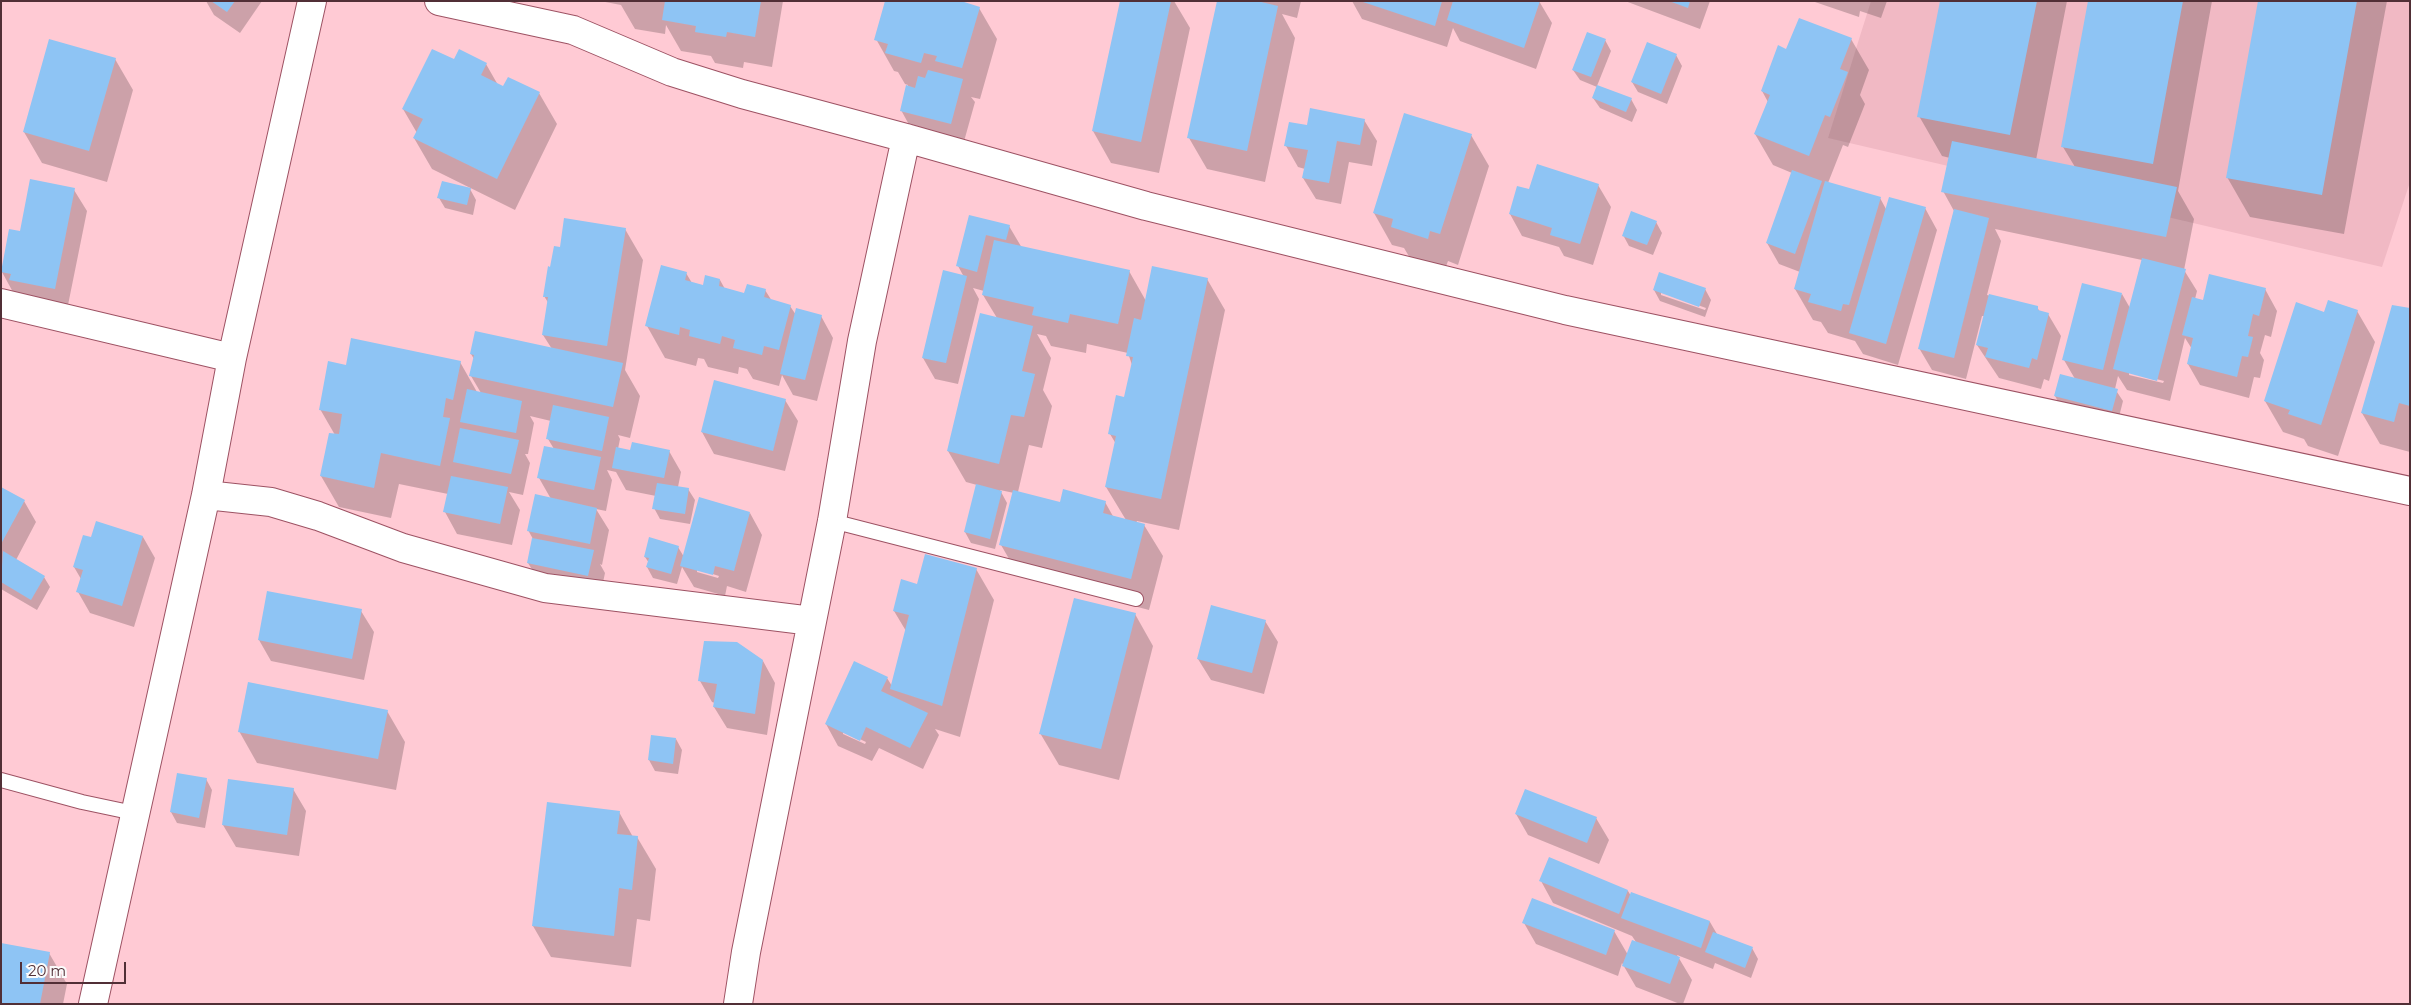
<!DOCTYPE html>
<html>
<head>
<meta charset="utf-8">
<style>
  body { margin:0 }
  #map { position:relative; width:2411px; height:1005px; overflow:hidden; background:#ffcad4; font-family:Montserrat,sans-serif }
  canvas { display:block }
  .frame { position:absolute; inset:0; border:2px solid #512f36; pointer-events:none }
  .scale { position:absolute; left:20px; top:962px; width:106px; height:22px; box-sizing:border-box; border:2px solid #512f36; border-top:0; padding-left:6px; font-size:15px; line-height:18px; white-space:nowrap; color:#512f36; -webkit-text-stroke:4px #fbfbfb; paint-order:stroke }
</style>
</head>
<body>
<div id="map">
<canvas width="2411" height="1005"></canvas>
<div class="frame"></div>
<div class="scale">20 m</div>
</div>
<script>
const ctx = document.querySelector('canvas').getContext('2d');
ctx.lineJoin = 'round';
function fill(path, color) {
  ctx.fillStyle = color;
  ctx.fill(path, 'evenodd');
}
function stroke(path, color, width, dash) {
  ctx.strokeStyle = color;
  ctx.lineWidth = width;
  ctx.lineCap = dash ? 'butt' : 'round';
  ctx.setLineDash(dash || []);
  ctx.stroke(path);
}
fill(new Path2D(`
  M1871 1H2410V182L2382 267 1828 138Z`), '#f1b9c4');
fill(new Path2D(`
  M206 1H262L240 33 214 15Z
  M600 1H783L772 67 744 62 743 68 715 63 711 56 681 51 666 25 665 34 635 29 621 5Z
  M1121 1H1174L1190 28 1159 173 1111 163 1093 131Z
  M1218 1H1301L1297 18 1282 14 1295 38 1265 182 1207 169 1189 138Z
  M1352 1H1539L1552 23 1536 69 1460 41 1453 28 1447 47 1362 19Z
  M1625 1H1710L1700 29Z
  M1812 1H1887L1881 18 1860 11 1859 17Z
  M1941 1H2067L2036 160 2075 167 2063 147 2089 1H2212L2178 191 2194 219 2184 270 2197 291 2195 299 2204 301 2265 289 2277 311 2271 337 2265 335 2260 353 2264 360 2260 378 2254 377 2249 398 2200 385 2188 364 2192 349 2185 338 2170 401 2127 390 2118 376 2115 389 2123 401 2118 421 2061 407 2055 396 2075 379 2064 360 2122 294 2130 308 2142 260 1995 229 2001 241 1987 295 2037 307 2040 312 2048 314 2061 336 2049 381 2044 379 2041 389 1999 378 1977 345 1984 316H1982L1966 379 1932 370 1919 348 1954 211 1943 191 1950 158 1942 156 1919 116ZM2129 372 2164 381 2163 383 2129 375Z
  M2259 1H2387L2344 234 2250 217 2227 177Z
  M979 8 997 39 980 99 971 97 975 102 963 145 913 132 901 110 908 85 905 84 898 72 894 71 876 39Z
  M1851 39 1869 70 1860 95 1865 104 1848 147 1843 145 1828 183 1880 198 1886 209 1925 208 1937 230 1898 365 1863 354 1855 341 1828 333 1821 322 1813 320 1795 289 1800 272 1779 264 1767 243 1792 173 1773 165 1755 134 1768 102 1762 91 1787 51Z
  M1605 40 1611 51 1597 86 1631 99 1637 110 1632 122 1600 108 1593 98 1597 87 1580 80 1573 70Z
  M1676 55 1682 66 1667 104 1638 92 1632 82Z
  M115 59 133 90 107 182 42 163 24 132Z
  M454 61 486 64 498 85 504 88 539 93 557 124 515 210 432 169 414 138 417 133 403 109Z
  M1364 120 1377 141 1372 166 1349 162 1341 204 1316 199 1303 178 1305 169 1298 167 1286 146 1308 127Z
  M1471 135 1489 166 1458 265 1448 261 1445 269 1410 258 1404 248 1392 245 1374 213Z
  M1598 185 1611 207 1593 265 1564 256 1559 247 1522 236 1510 214 1530 191Z
  M470 189 476 200 473 215 445 208 439 198Z
  M74 190 87 211 67 310 14 294 2 272 20 232Z
  M970 216 1009 226 1022 248 1129 271 1146 301 1207 279 1225 310 1179 530 1137 521 1136 523 1144 525 1163 556 1149 610 1019 576 1001 545 1014 493 1000 490 1007 503 995 549 971 543 965 532 977 485 966 482 948 451 997 318 983 295 984 291 973 288 979 299 958 384 935 379 923 358 964 277 958 266ZM1037 334 1046 336 1051 346 1086 353 1087 344 1128 353 1132 365 1125 398 1110 434 1116 444 1106 487 1126 520 1114 518 1105 502 1061 504 1018 492 1029 445 1042 448 1052 406 1043 390 1051 358Z
  M1656 222 1662 233 1653 255 1629 246 1623 235Z
  M625 229 643 260 625 370 640 396 630 438 618 435 620 439 618 449 631 451H669L681 472 678 487 688 489 695 500 690 524 660 519 654 508 656 496 626 490 616 472 607 470 612 480 606 511 596 509 609 530 602 565 600 564 605 573 600 597 541 584 528 563 533 539 528 530 551 499 539 478 554 449 548 439 551 421 530 416 534 423 528 454H525L530 463 523 495 509 492 520 510 512 545 457 534 445 512 448 494 399 484 391 518 339 507 321 476 335 435 320 409 347 366 460 362 477 392 481 393 471 376 474 359 471 354 552 349 543 335 549 304 544 296 561 248Z
  M686 273 692 283 704 286 720 280 725 289 745 295 765 290 772 301 790 306 796 315 821 316 833 338 817 401 793 395 782 375 779 386 753 379 747 369 739 367 738 374 708 367 704 359 698 358 696 366 665 358 647 326Z
  M1705 289 1711 300 1705 317 1660 301 1654 290ZM1661 292 1706 308 1705 310 1661 295Z
  M2410 310V452L2380 444 2362 413Z
  M2357 311 2375 342 2338 456 2308 446 2304 439 2283 432 2265 401 2325 313Z
  M785 400 798 421 785 471 714 454 702 432Z
  M1 489 24 501 36 522 16 560 44 577 50 587 37 610 1 589Z
  M750 513 762 535 746 592 727 586 725 596 694 587 682 567 677 584 653 578 647 567 649 563 645 557 678 547 684 557ZM697 569 719 576 718 578 697 572Z
  M143 537 155 558 134 627 90 613 78 592 81 579 74 567 91 539Z
  M976 569 994 600 960 737 935 729 939 735 923 769 879 748 872 761 838 746 826 724 887 678 892 686 906 631 894 611ZM843 731 866 742 865 744 843 734Z
  M361 611 374 632 364 680 271 661 259 640Z
  M1135 614 1153 646 1119 780 1059 765 1040 733Z
  M1265 621 1278 642 1264 694 1211 680 1198 659Z
  M763 661 775 683 767 735 727 728 714 707 715 703 712 702 700 681Z
  M387 711 405 742 396 790 257 763 239 731Z
  M676 739 682 750 678 774 655 771 649 760Z
  M206 779 212 790 205 828 177 823 171 812Z
  M229 780 293 789 306 811 299 856 236 847 223 825Z
  M619 812 633 837H637L656 869 650 921 637 919 631 967 551 957 533 926Z
  M1516 814 1596 818 1609 840 1599 864 1528 835Z
  M1550 859 1628 891 1631 896 1710 922 1717 934 1752 948 1758 959 1751 978 1715 963 1713 969 1677 955 1692 980 1683 1004H1680L1636 987 1622 963 1618 976 1536 944 1524 923 1614 931 1628 955 1636 942 1632 936 1553 903 1541 881Z
  M49 953 67 984 63 1004H1Z`), '#0003');
fill(new Path2D(`
  M211 1H235L227 12Z
  M665 1H761L755 37 727 32 726 37 695 32 696 26 662 20Z
  M885 1H961L980 7 962 68 935 61 937 56 924 53 921 63 885 53 888 44 874 40Z
  M1120 1H1171L1141 142 1092 131Z
  M1217 1H1257L1278 6 1247 151 1187 138Z
  M1360 1H1442L1435 26Z
  M1453 1H1540L1524 48 1447 20Z
  M1669 1H1690L1688 8Z
  M1940 1H2037L2010 135 1917 117Z
  M2088 1H2183L2153 164 2061 147Z
  M2258 1H2357L2322 195 2226 178Z
  M1799 18 1852 38 1840 69 1848 72 1830 117 1825 115 1809 156 1754 134 1770 95 1761 91 1778 45 1786 49Z
  M1587 32 1606 39 1591 77 1572 70Z
  M49 39 116 58 89 151 23 132Z
  M1647 42 1677 54 1661 94 1631 82Z
  M432 49 454 59 459 49 487 63 481 75 503 86 508 77 540 92 497 179 413 138 423 119 402 109Z
  M928 70 963 79 951 124 900 111 906 85 915 88 918 76 925 78Z
  M1597 85 1632 98 1626 112 1592 98Z
  M1310 108 1365 119 1360 145 1337 141 1329 183 1302 178 1308 150 1284 146 1289 122 1307 125Z
  M1404 113 1472 134 1440 234 1430 231 1428 239 1391 227 1393 219 1373 213Z
  M1952 141 2177 187 2166 237 1941 192Z
  M1537 164 1599 184 1580 244 1550 235 1552 228 1509 214 1517 186 1529 189Z
  M1792 170 1822 181 1795 254 1766 243Z
  M30 179 75 188 55 289 9 280 11 274 1 272 9 229 20 231Z
  M442 181 471 188 467 205 437 198Z
  M1825 181 1881 197 1849 305 1843 304 1841 311 1808 302 1811 294 1794 289Z
  M1889 197 1926 207 1886 344 1849 333Z
  M1954 209 1989 218 1954 358 1918 349Z
  M1631 211 1657 221 1647 245 1622 236Z
  M969 215 1010 225 1006 240 986 235 977 272 956 266Z
  M564 218 626 228 607 346 542 335 548 297H543L548 266 550 267 554 246 560 247Z
  M994 240 1130 270 1118 324 1070 314 1068 323 1032 315 1034 307 982 295Z
  M2142 258 2186 269 2157 381 2113 369Z
  M661 265 687 272 685 280 703 285 705 275 720 279 719 286 744 293 747 284 766 289 764 297 791 305 779 350 764 346 762 355 733 348 735 340 722 336 720 344 689 336 690 330 680 327 679 335 645 326Z
  M1152 266 1208 278 1161 499 1105 487 1116 436 1108 434 1116 395 1124 397 1133 357 1126 356 1134 318 1141 320Z
  M943 270 967 276 946 363 922 358Z
  M1659 272 1706 288 1699 307 1653 290Z
  M2209 274 2266 288 2259 316 2253 314 2248 336 2253 337 2248 357 2242 356 2237 377 2187 364 2193 338 2182 335 2192 297 2203 300Z
  M2082 283 2122 293 2103 370 2062 360Z
  M1989 294 2038 306V310L2049 313 2037 360 2032 358 2029 368 1985 357 1988 348 1976 345Z
  M2328 300 2358 310 2321 425 2288 414 2290 410 2264 401 2296 302 2324 312Z
  M2392 305 2410 308V406L2399 403 2394 422 2361 413Z
  M796 308 822 315 805 380 780 374Z
  M980 313 1033 326 1022 371 1035 374 1024 417 1011 415 999 464 947 451Z
  M475 331 623 363 613 407 469 376 474 355 470 354Z
  M351 338 461 361 453 400 446 398 443 417 450 418 440 466 381 453 374 488 320 476 329 433 339 434 342 414 319 410 328 361 346 365Z
  M2060 374 2118 389 2112 411 2054 396Z
  M714 380 786 399 773 451 701 432Z
  M467 389 522 401 516 433 460 422Z
  M553 405 609 417 602 451 546 439Z
  M460 428 519 440 511 474 453 462Z
  M632 442 670 450 664 478 612 468 616 447 630 450Z
  M544 446 601 457 594 490 537 478Z
  M451 476 508 487 500 524 443 512Z
  M657 483 689 488 685 514 652 509Z
  M976 484 1002 491 990 539 964 532Z
  M1 487 25 500 1 544Z
  M1063 489 1106 501 1103 513 1145 524 1131 579 999 545 1013 490 1060 502Z
  M535 494 597 508 590 544 527 531Z
  M699 497 750 512 734 571 715 566 713 575 680 566Z
  M96 521 143 536 122 606 76 592 83 570 73 567 83 535 91 537Z
  M649 537 679 546 671 574 646 567 649 558 644 557Z
  M532 538 594 550 588 576 527 563Z
  M3 551 45 576 31 600 1 582Z
  M925 554 977 568 942 706 890 689 909 615 893 611 901 579 917 584Z
  M267 591 362 609 352 659 258 640Z
  M1074 598 1136 613 1101 749 1039 734Z
  M1211 605 1266 620 1252 673 1197 659Z
  M704 641 737 642 763 660 755 714 713 707 717 684 698 681Z
  M854 661 888 677 881 691 928 713 910 748 866 727 860 741 825 724Z
  M248 682 388 710 378 759 238 732Z
  M651 735 676 738 673 764 648 760Z
  M177 773 207 778 199 818 170 812Z
  M228 779 294 788 287 835 222 825Z
  M1525 789 1597 817 1587 843 1515 814Z
  M547 802 620 811 617 834 638 836 632 890 619 888 614 936 532 926Z
  M1549 857 1628 890 1619 914 1539 881Z
  M1631 892 1710 921 1701 948 1621 918Z
  M1532 898 1615 930 1606 955 1522 923Z
  M1713 932 1753 947 1745 968 1705 952Z
  M1632 940 1680 957 1670 984 1622 966Z
  M1 943 50 952 40 1004H1Z`), '#8ec4f4');
const service = new Path2D(`
  M832 521 1136 599
  M1 780 82 802 134 813`);
const minor = new Path2D(`
  M439 1 573 30 672 72 742 94 906 138 1146 206 1565 310 2410 491
  M1 303 232 358
  M206 495 271 502 318 516 403 548 545 588 812 621
  M93 1004 206 495 232 358 312 1
  M738 1004 746 952 832 521 862 341 906 138`);
stroke(service, '#9d5263', 16);
stroke(minor, '#9d5263', 30);
stroke(service, '#fff', 14);
stroke(minor, '#fff', 28);
</script>
</body>
</html>
